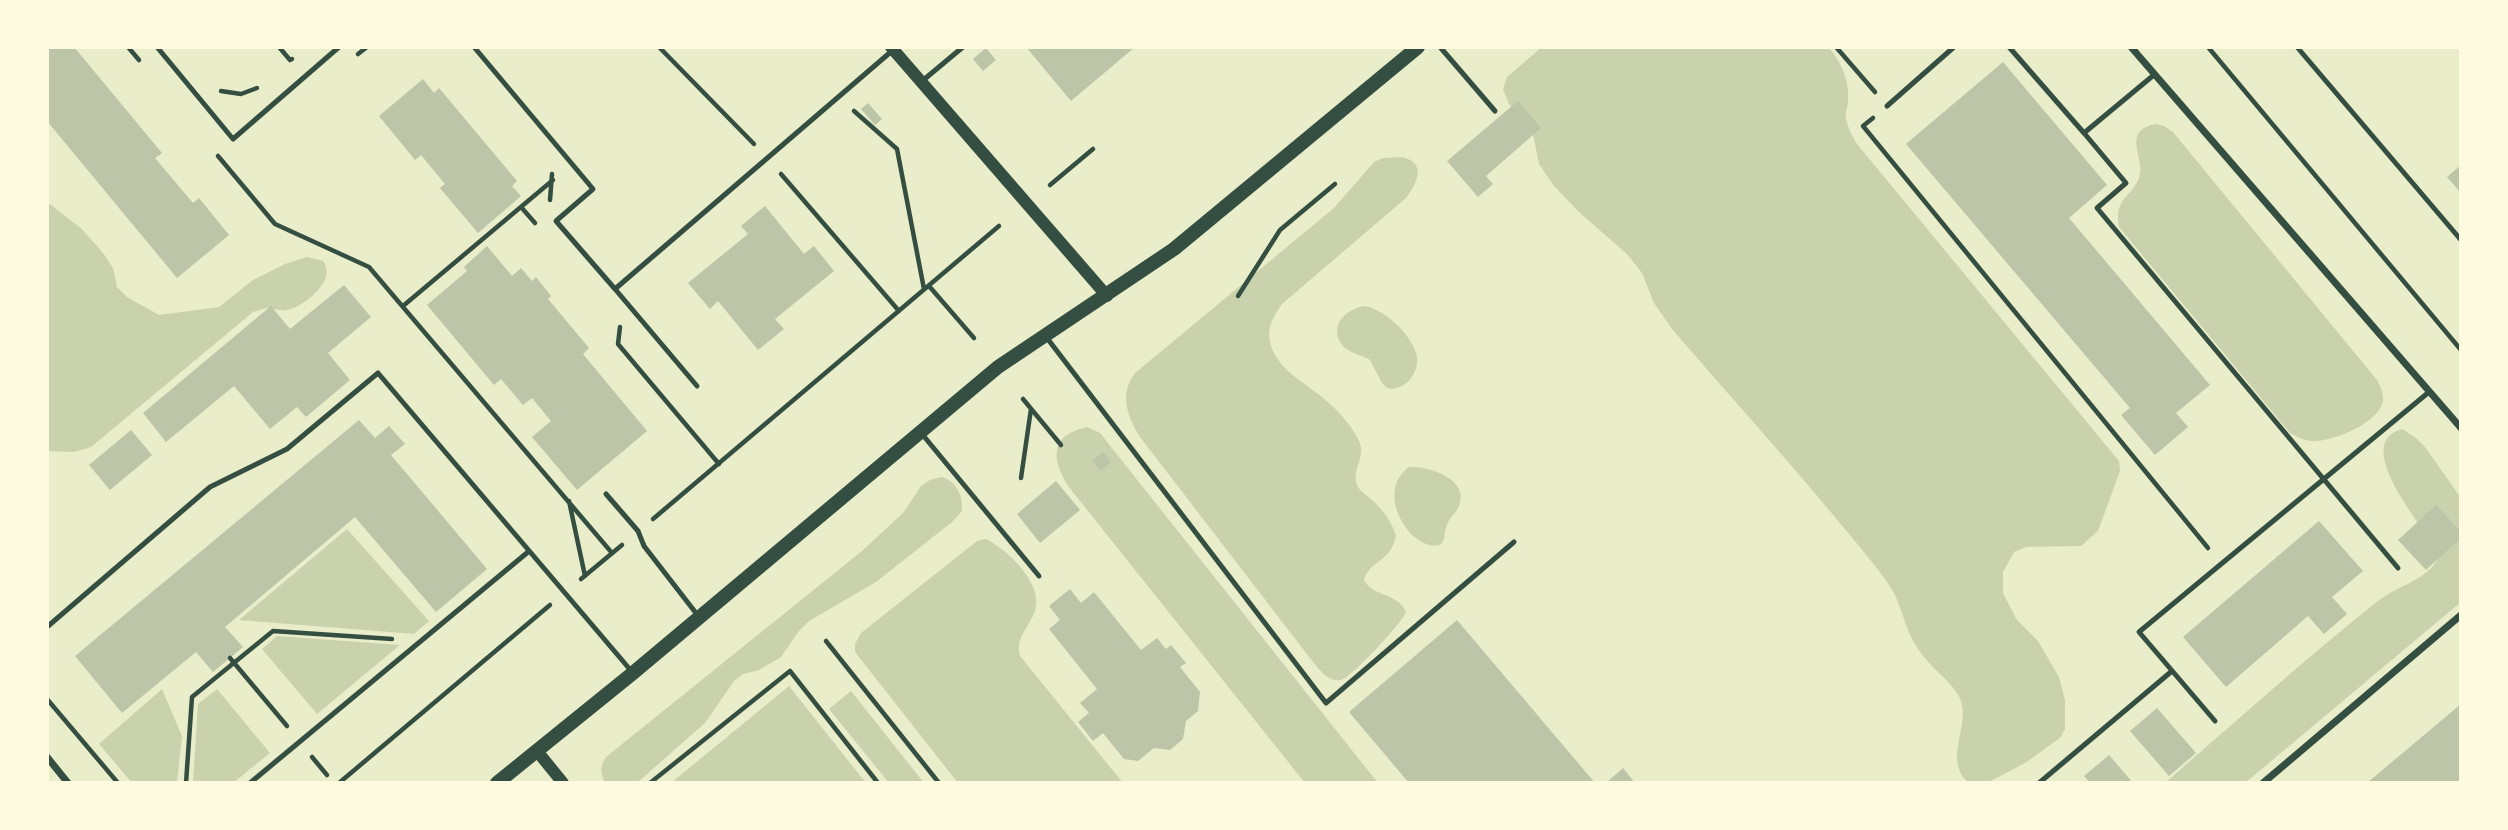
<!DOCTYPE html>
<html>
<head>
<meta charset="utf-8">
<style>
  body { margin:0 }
  #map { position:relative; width:2508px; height:830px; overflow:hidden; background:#e9edc9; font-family:Roboto,sans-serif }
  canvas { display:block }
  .frame { position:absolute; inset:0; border:49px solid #fefae0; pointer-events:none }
</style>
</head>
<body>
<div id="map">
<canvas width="2508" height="830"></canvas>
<div class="frame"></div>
</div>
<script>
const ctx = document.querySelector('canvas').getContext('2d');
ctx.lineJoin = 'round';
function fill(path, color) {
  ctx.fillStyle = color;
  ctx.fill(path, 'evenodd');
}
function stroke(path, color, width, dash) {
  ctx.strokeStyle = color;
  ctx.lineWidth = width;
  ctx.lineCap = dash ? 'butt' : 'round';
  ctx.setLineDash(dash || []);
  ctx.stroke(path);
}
fill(new Path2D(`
  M1542 47H1828C1842 62 1850 82 1848 103 1847 109 1845 113 1846 119 1848 128 1852 136 1857 144L2119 461 2120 471 2098 531 2081 546 2026 547 2014 552 2003 572V593L2017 620 2038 641 2059 677 2065 700V729L2060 738 2025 763 1987 783H1969C1940 758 1976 721 1957 693 1946 677 1929 666 1918 649 1907 633 1903 613 1895 595 1887 580 1874 565 1864 552 1802 476 1736 403 1672 329L1654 303 1642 273 1627 254 1580 213 1554 186 1539 164 1532 129 1509 104 1503 89 1507 77Z
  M2156 124 2164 126 2173 132 2377 380C2380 386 2384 393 2383 400 2380 423 2335 440 2316 441 2306 442 2298 437 2290 433L2119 227C2114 198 2130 199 2139 178 2147 159 2119 131 2156 124Z
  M1401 157C1427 162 1418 182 1406 198L1282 304C1276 312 1269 324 1269 334 1270 369 1310 384 1331 405 1341 414 1352 427 1358 439 1368 456 1351 468 1357 485 1360 492 1367 495 1372 500 1383 510 1392 522 1396 536 1391 562 1369 561 1364 580 1374 598 1396 591 1406 612 1402 623 1351 678 1341 680 1328 682 1320 670 1313 662L1140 437C1127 416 1119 394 1135 373L1334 208 1374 162 1383 158Z
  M47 202 82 229 103 253 113 268 117 287 127 297 159 315 219 307 253 280 285 264 307 257 323 261C337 279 308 303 291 309 283 312 276 309 269 308 264 308 258 311 253 312L91 447 74 452 47 451Z
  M1365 306C1386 311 1409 332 1416 353 1422 370 1405 393 1387 388L1382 383 1370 360C1362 355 1351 354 1344 347 1327 328 1344 309 1365 306Z
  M1087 427 1100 433 1378 783H1305L1068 486C1051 458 1050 435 1087 427Z
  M2402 429 2416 438 2425 447 2461 498V602L2245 783H2165C2235 722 2305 659 2378 601 2395 587 2429 579 2438 558 2432 548 2427 538 2422 529 2409 508 2356 442 2402 429Z
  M1409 467C1429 466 1470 479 1459 506 1456 513 1449 518 1447 525 1443 533 1447 539 1440 545 1412 553 1373 493 1409 467Z
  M941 477C956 480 964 497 962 511L952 522 876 582 809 621 799 631 781 657 759 670 743 674 734 681 705 723 637 783H605C600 772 600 766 606 757L862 551 903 513 921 486 930 480Z
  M347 529 429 621 414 634 239 620Z
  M986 539C1008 550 1044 584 1035 611 1029 628 1015 637 1020 656L1123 783H958L855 652V644L861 633 977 541Z
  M277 636 400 645 317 714 262 649Z
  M789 686 866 783H671Z
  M162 689 182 736 177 783H132L99 744Z
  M217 689 270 753 233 783H193L198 704Z
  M851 691 924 783H889L829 709Z`), '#cad2ad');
fill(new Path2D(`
  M47 47H74L162 153 155 158 193 203 199 198 229 235 177 278 47 121Z
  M1026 47H1135L1071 101Z
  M986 48 996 60 983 71 973 59Z
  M2003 62 2107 185 2069 218 2210 385 2176 413 2188 427 2155 455 2121 415 2130 408 1906 144Z
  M423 79 434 93 439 88 517 181 512 186 521 196 478 233 440 188 445 184 421 155 415 160 379 116Z
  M1518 101 1541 128 1486 176 1493 184 1478 197 1447 161Z
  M868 103 882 119 875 125 861 109Z
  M2461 165V193L2447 177Z
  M765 206 804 254 814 246 834 271 775 319 784 329 758 350 718 301 710 309 688 283 748 234 741 226Z
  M487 246 512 276 521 268 532 281 536 277 551 296 548 299 589 348 583 354 647 431 577 490 532 437 551 421 532 398 523 405 501 379 494 385 427 305 467 271 464 267Z
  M344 285 371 317 328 353 350 380 306 417 297 407 270 429 234 386 166 442 143 413 271 306 290 329Z
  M359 420 375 438 389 426 405 444 391 455 487 569 436 612 355 517 225 627 243 647 213 672 196 652 122 713 75 656Z
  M131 430 152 455 110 490 89 465Z
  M1103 452 1111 462 1101 471 1092 461Z
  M1056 481 1080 510 1040 543 1017 514Z
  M2436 505 2461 532V538L2426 570 2398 540Z
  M2319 521 2363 571 2332 597 2347 614 2324 634 2308 616 2226 687 2183 637Z
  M1070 589 1081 603 1094 592 1141 650 1157 638 1166 649 1171 645 1186 663 1180 667 1200 692 1198 711 1186 721 1183 739 1170 750 1154 748 1138 761 1124 759 1103 733 1093 741 1078 722 1089 713 1080 703 1097 689 1049 629 1060 620 1049 606Z
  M1457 620 1595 783H1409L1349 712Z
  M2461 704V783H2367Z
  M2157 708 2196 753 2169 776 2130 731Z
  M2109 755 2133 783H2090L2084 776Z
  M1623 768 1635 783H1606Z`), '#bcc5a7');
stroke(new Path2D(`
  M128 47 139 60
  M279 47 290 60 292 59
  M659 47 754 144
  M1836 47 1875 92
  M2208 47 2461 350
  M358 54 367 47
  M221 91 241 94 257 88
  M854 111 897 149 924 289
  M1873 118 1863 126 2208 548
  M218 156 275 224 369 267 612 553
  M781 174 899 311
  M1050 185 1093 149
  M550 200 552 174
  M521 207 535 223
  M929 286 974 338
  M1238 296 1280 230 1335 184
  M403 306 553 180
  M620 327 618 344 719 464
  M1023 399 1061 445
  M1021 478 1031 409
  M569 501 585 576
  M653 519 999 226
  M581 579 622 545
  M826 641 939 783
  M230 658 287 726
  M47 699 118 783
  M312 757 327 775
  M186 783 192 697 273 631 392 639
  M339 783 550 605
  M650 783 790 671 878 783`), '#344e41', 4.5);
stroke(new Path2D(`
  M157 47 233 139 339 47
  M474 47 593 189 556 221 615 289
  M1440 47 1495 111
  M2009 47 2084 133
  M2297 47 2461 240
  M2155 74 2084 133 2126 183 2097 208 2398 568
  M921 82 963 47
  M1887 106 1954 47
  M1047 338 1326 703 1514 542
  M697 386 615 289 893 50
  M922 434 1039 576
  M606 494 638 531 644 546 699 617
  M47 627 210 487 287 449 378 373 633 673
  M2215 721 2139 632 2429 392
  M250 783 528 552
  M2039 783 2172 671`), '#344e41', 5);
stroke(new Path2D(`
  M2131 47 2461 428
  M47 757 68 783
  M2263 783 2461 615`), '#344e41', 7);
stroke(new Path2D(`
  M891 47 1107 296
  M537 751 563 783`), '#344e41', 12);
stroke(new Path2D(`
  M497 783 633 673 998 367 1174 249 1418 47`), '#344e41', 14);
</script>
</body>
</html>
